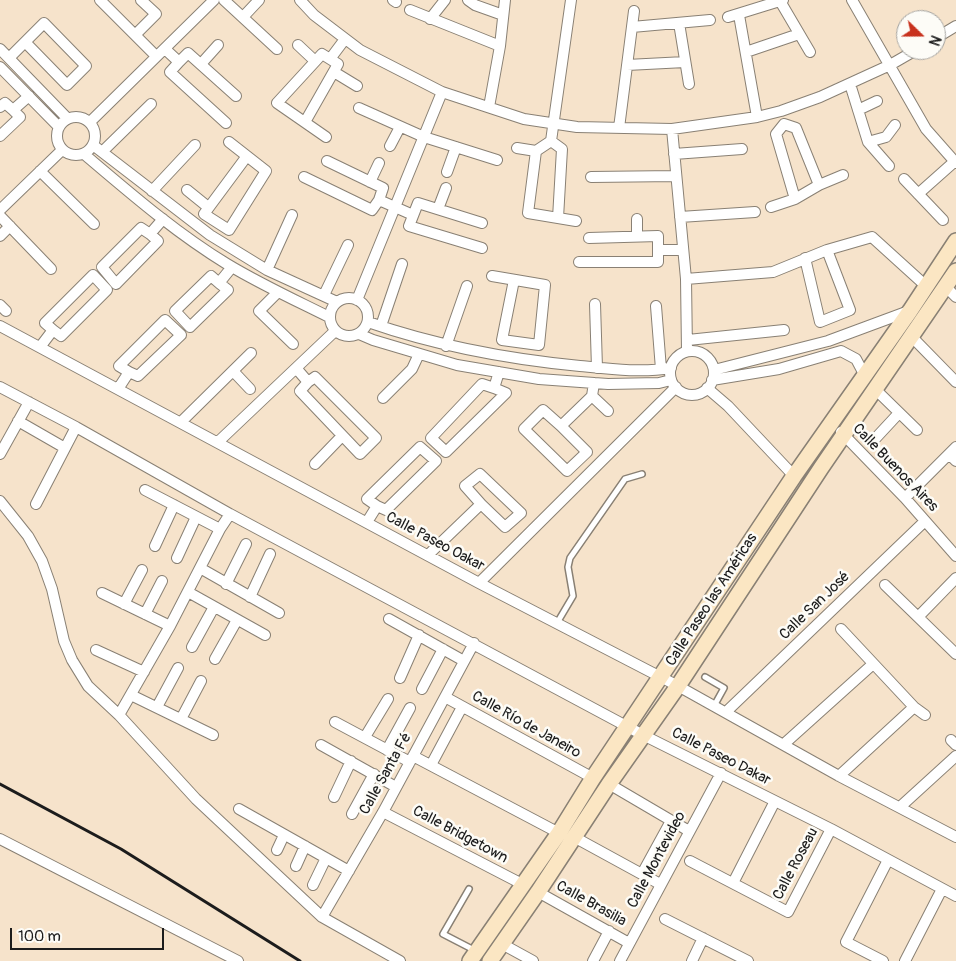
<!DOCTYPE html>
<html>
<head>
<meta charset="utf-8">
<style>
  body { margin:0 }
  #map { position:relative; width:956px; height:961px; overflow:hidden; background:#f6e3cb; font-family:Pangolin,sans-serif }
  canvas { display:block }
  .north { position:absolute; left:896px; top:10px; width:50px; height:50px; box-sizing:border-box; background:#fdfcf7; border:1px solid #a3a29f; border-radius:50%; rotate:112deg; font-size:14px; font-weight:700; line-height:20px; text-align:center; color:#1c1c1c }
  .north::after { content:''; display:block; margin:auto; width:18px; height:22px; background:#c8321e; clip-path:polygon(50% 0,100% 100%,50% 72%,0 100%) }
  .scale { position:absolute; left:10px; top:928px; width:154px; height:22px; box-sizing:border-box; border:2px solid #1c1c1c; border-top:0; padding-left:6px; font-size:15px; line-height:18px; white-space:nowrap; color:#1c1c1c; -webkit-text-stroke:4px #fdfcf7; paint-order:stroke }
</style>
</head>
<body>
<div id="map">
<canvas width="956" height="961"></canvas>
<div class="north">N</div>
<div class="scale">100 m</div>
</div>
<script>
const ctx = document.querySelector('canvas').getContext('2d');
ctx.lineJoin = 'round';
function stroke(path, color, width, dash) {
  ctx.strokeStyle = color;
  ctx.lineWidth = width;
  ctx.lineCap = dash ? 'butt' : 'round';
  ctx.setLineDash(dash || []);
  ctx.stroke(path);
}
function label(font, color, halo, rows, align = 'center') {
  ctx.font = font + ' Pangolin,sans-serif';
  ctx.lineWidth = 5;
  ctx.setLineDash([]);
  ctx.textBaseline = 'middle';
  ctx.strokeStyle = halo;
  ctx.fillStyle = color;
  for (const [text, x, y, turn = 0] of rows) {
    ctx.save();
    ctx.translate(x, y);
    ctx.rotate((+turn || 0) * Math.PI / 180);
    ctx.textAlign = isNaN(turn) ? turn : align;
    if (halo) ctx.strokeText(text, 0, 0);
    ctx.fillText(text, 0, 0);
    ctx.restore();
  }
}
const lane = new Path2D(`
  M557 623 573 596 568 567 570 558 625 479 642 474
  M705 677 724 688 714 706
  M469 889 443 934 474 950`);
const street = new Path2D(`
  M100 0 156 56
  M224 0 277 49
  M300 0 314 15 360 50 442 92 524 119 577 127 672 129 757 117 781 111 820 97 890 65 916 50
  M393 0 396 2
  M468 0 475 5 503 15
  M852 0 926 129 956 163
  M780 1 810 52
  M410 10 500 46
  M739 15 757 117
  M243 17 259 0
  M728 17 783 0
  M430 19 445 0
  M679 23 689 84
  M632 27 710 20
  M135 35 156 14 141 0
  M936 38 956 26
  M298 45 315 61
  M0 49 67 118
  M165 49 179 62 170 72 226 123
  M746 52 799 34
  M9 58 44 23 86 66 67 85 25 42
  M179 62 188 53 236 96
  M201 64 218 45
  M627 65 685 62
  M0 67 58 126
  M334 72 357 86
  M850 84 868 142 889 166
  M0 107 5 103 13 110
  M489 107 500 46 505 0
  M359 108 424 137 497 160
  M858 110 877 101
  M57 136a19 19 0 1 1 38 0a19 19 0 1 1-38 0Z
  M90 122 214 0
  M305 122 338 64 330 59 345 39
  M784 124 776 134 795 199
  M784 124 796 128 819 185
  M619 128 634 11
  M672 129 686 279 687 351
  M0 136 20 117 13 110 29 96
  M326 137 277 103 322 54 330 59
  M551 141 571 0
  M551 141 562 149 558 218
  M229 142 266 171 229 230 204 214 247 156
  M868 142 886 137 895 125
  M93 145 210 235 267 270 337 302
  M390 146 400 127
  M517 148 536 151 551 141
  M536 151 528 213 576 221
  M102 152 151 104
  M84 154C130 193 176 233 227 264 260 284 295 300 329 317
  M674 154 742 149
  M40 171 94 224
  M447 172 456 147
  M304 177 372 210 379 200 383 188 327 161
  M591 177 676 176
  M904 179 943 220
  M370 182 379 163
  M187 190 208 207
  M152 191 195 145
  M918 194 954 162
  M379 200 413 215
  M771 207 795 199 819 185 843 175
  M438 209 446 188
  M0 210 62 150
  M0 216 51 269
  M680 217 755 212
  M150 234 141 228 102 267 116 284 158 241 150 234 163 219
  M0 236 10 226
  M637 236V219
  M482 248 409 226 418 203 482 223
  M659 250H683
  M805 258 820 322 850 310 827 250
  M579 262H658V236L589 238
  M267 270 292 215
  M492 276 545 285 539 345 502 340 514 280
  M686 279 773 272 827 250 872 237 926 286
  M219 283 211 276 175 311 190 327 228 290 219 283 232 267
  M945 286 956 297
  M278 292 259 311 293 344
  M324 295 348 245
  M330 317a19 19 0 1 1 38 0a19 19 0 1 1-38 0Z
  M357 300 442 92
  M595 304 597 368
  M0 305 6 311
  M656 306 661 369
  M368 322C437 346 507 359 580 366 610 369 641 373 671 368
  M0 326 479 583 678 686 839 776 956 837
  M381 326 402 264
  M359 334 373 340 457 365 539 379 608 384 659 383 671 380
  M911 336 956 382
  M688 340 784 330
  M446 346 467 286
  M40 347 53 330 45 323 93 275 107 290 61 336 53 330
  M670 373a22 22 0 1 1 44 0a22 22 0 1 1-44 0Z
  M296 368 308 382 315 377 376 438 360 454 300 391 308 382
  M714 370 828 341 909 311
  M233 371 250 389
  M712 380 779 369 841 351 856 359 865 376
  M0 387 76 427 230 514 643 735 831 829 956 896
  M494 388 482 384 431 438 446 452 506 393 494 388 499 372
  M707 388 728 406 794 476
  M118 389 129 372 138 376 181 335 165 320 119 366 129 372
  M875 389 917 430
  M592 396 608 411
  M383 398 412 369 419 354
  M18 421 65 448
  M181 422 251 353
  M561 426 543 410 524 429 567 471 587 452 561 426 592 396 594 383
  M841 432 905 498 956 556
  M873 441 899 413
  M218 442 335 331
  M0 454 29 402
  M949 454 956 461
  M315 464 342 436
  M145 490 220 529
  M905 498 956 447
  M0 501 28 536 42 561 52 589 64 641 72 660 88 686 119 715 196 799 322 917 400 961
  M36 504 76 427
  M367 522 377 506 386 510 436 461 420 447 367 499 377 506
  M155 546 174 505
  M428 555 481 504 505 527 521 513 480 474 465 486 481 504
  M177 558 196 517
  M200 568 279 613
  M479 583 676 387
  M226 584 246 544
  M885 585 956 654
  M188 592 265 635
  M102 593 170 626
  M250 597 270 554
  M124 604 142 570
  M145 614 162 581
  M919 616 956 578
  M389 619 464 661
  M841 629 914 707 925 715
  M192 647 214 607
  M96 650 144 672
  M215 659 237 620
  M400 678 419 635
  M422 689 443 649
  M131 695 213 735
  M445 697 593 778
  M157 707 178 668
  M726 712 925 521
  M119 715 170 626 220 529 230 514
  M181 719 201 681
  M335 722 410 762
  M365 737 388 699
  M951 740 956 745
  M784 744 873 664
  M321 745 396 787
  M387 750 410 708
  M413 756 559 833
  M431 765 462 707
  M839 776 914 707
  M609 784 689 831
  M334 797 351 761
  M900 807 956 756
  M239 809 349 871
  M383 812 524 885
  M352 814 374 774
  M574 837 660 884
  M0 839 238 961
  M277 850 284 835
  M690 861 788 912 831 829
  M296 866 305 846
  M642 874 671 821
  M733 883 775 801
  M313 885 326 858
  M538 892 629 943
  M322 917 383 812 474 643
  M665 919 748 961
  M502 944 533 961
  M593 961 609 931
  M620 961 721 773
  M692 961 703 938
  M883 961 846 942 888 860
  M905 961 942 889`);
const secondary = new Path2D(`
  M470 961 559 833 593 778 794 476 910 311 956 241
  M490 961 538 892 609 784 678 686 821 468 956 271`);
stroke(lane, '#898074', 8);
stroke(street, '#898074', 12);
stroke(secondary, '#898074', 18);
stroke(lane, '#fff', 5);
stroke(street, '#fff', 10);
stroke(secondary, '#fbe6c3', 15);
stroke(new Path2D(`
  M0 784 121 849 300 961`), '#1c1c1c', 3);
label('15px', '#1c1c1c', '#fdfcf7', [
  ["Calle Buenos Aires",895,468,46],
  ["Calle Paseo Oakar",435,542,28],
  ["Calle Paseo las Américas",712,600,-57],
  ["Calle San José",815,606,-44],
  ["Calle Río de Janeiro",526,725,29],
  ["Calle Paseo Dakar",721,757,27],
  ["Calle Santa Fé",386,774,-61],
  ["Calle Bridgetown",460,835,28],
  ["Calle Montevideo",657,860,-62],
  ["Calle Roseau",796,864,-62],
  ["Calle Brasilia",591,904,29]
]);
</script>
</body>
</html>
